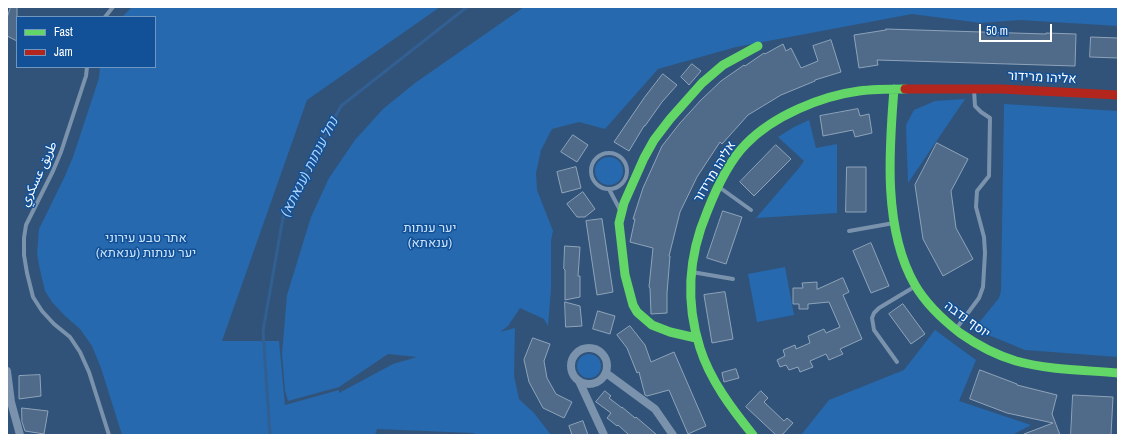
<!DOCTYPE html>
<html>
<head>
<meta charset="utf-8">
<style>
  body { margin:0 }
  #map { position:relative; width:1125px; height:442px; overflow:hidden; background:#315379; font-family:"Archivo Narrow",sans-serif }
  canvas { display:block }
  .frame { position:absolute; inset:0; border:8px solid #fff; pointer-events:none }
  .legend { position:absolute; left:16px; top:16px; width:140px; height:52px; box-sizing:border-box; background:#125198; border:1px solid #7197c1; margin:0; padding:5px 7px; list-style:none; font-size:12px; color:#fff }
  .legend li { display:flex; align-items:center; gap:8px; height:20px }
  .legend b { width:20px; border:1px solid #7197c1 }
  .scale { position:absolute; left:979px; top:24px; width:73px; height:18px; box-sizing:border-box; border:2px solid #fff; border-top:0; padding-left:5px; font-size:12px; line-height:14px; white-space:nowrap; color:#fff; -webkit-text-stroke:3px #125198; paint-order:stroke }
</style>
</head>
<body>
<div id="map">
<canvas width="1125" height="442"></canvas>
<div class="frame"></div>
<ul class="legend">
<li><b style="height:5px;background:#63d668"></b>Fast</li>
<li><b style="height:5px;background:#b3261e"></b>Jam</li>
</ul>
<div class="scale">50 m</div>
</div>
<script>
const ctx = document.querySelector('canvas').getContext('2d');
ctx.lineJoin = 'round';
function fill(path, color) {
  ctx.fillStyle = color;
  ctx.fill(path, 'evenodd');
}
function stroke(path, color, width, dash) {
  ctx.strokeStyle = color;
  ctx.lineWidth = width;
  ctx.lineCap = dash ? 'butt' : 'round';
  ctx.setLineDash(dash || []);
  ctx.stroke(path);
}
function label(font, color, halo, rows, align = 'center') {
  ctx.font = font + ' "Archivo Narrow","Noto Sans Arabic",Heebo,sans-serif';
  ctx.lineWidth = 3;
  ctx.setLineDash([]);
  ctx.textBaseline = 'middle';
  ctx.strokeStyle = halo;
  ctx.fillStyle = color;
  for (const [text, x, y, turn = 0] of rows) {
    ctx.save();
    ctx.translate(x, y);
    ctx.rotate((+turn || 0) * Math.PI / 180);
    ctx.textAlign = isNaN(turn) ? turn : align;
    if (halo) ctx.strokeText(text, 0, 0);
    ctx.fillText(text, 0, 0);
    ctx.restore();
  }
}
fill(new Path2D(`
  M132 7H440L307 100 222 341H279L285 405 339 390V393L393 364 417 357 388 354 339 387 288 401 285 390 282 354 287 295 311 217 329 178 355 140 383 109 415 83 524 7H1118V26L1020 20 981 23 912 14 736 47 658 69 605 129 579 122 552 129 541 150 536 173 537 190 553 231 551 241V289L548 326 544 319 520 308 508 326 500 332 515 328 514 376 519 399 534 413 551 435H476L473 433 377 429 375 435H122L101 368 92 346 80 329 64 315 52 302 45 291 40 270 37 254 39 229 65 176 73 157 99 78 100 67H155V17H122Z
  M965 99 908 183 906 125 914 110 935 101Z
  M1004 104 1118 111V357L1025 350 974 329 999 298 1001 291Z
  M809 120 816 148 837 144V213L756 218 799 168 804 161 778 137 794 127Z
  M595 171a14 14 0 1 1 28 0a14 14 0 1 1-28 0Z
  M785 267 794 315 757 322 748 274Z
  M935 330 976 360 959 401 1031 425 1012 435H801L829 400 904 370Z
  M577 366a12 12 0 1 1 24 0a12 12 0 1 1-24 0Z`), '#2669ae');
stroke(new Path2D(`
  M270 435 263 331 284 212 341 106 467 7`), '#325f92', 3);
const building = new Path2D(`
  M11 7H17V41L7 36V18Z
  M886 29 1046 34V33L1076 34 1075 66 877 60 878 65 859 68 854 35 886 30Z
  M1091 37 1118 38V58L1090 57Z
  M831 40 841 72 815 80V81L781 95 748 115 722 144 720 142 697 177 680 212 669 256H670L667 293V313L651 314 650 288 649 287 653 248 630 242 635 219H633L643 188 662 146 680 123 701 100 721 81 744 65 745 66 764 53 765 54 783 44 786 51 791 48 801 68 818 61 813 46Z
  M692 64 701 71 689 85 681 77Z
  M663 74 677 85 662 102 645 126H644L629 151 614 142 644 98Z
  M858 109 860 116 869 114 872 133 855 137 853 130 823 136 820 116Z
  M573 135 588 145 577 162 561 152Z
  M937 143 968 159 951 191 956 228 973 259 943 276 923 239 915 185Z
  M776 145 791 159 754 196 740 182Z
  M576 167 581 188 562 193 557 172Z
  M847 167H866V212H846Z
  M583 192 595 209 585 217H577L567 204Z
  M723 211 742 217 726 264 707 258Z
  M602 219 613 292 597 295 586 221Z
  M871 243 889 286 871 293 853 251Z
  M565 246 580 247 578 276H580V297L565 300V270L564 269Z
  M843 278 849 292 843 295 862 339 840 349 843 354 829 360 826 354 810 361 813 367 800 372 798 367 789 370 786 365 780 367 777 360 785 356 783 350 795 345 796 349 810 343 808 336 824 329 826 333 840 327 829 302 808 304V309H799V304H793V288H803L802 283 817 282V289Z
  M725 292 733 339 712 343 704 295Z
  M565 302 580 306 582 326 566 327Z
  M903 304 925 334 911 344 889 314Z
  M598 311 615 316 610 334 593 329Z
  M630 326 645 345 651 362 674 352 706 426 688 434 669 390 647 396 645 395 639 372 637 373 627 348 617 335Z
  M533 338 550 344 544 361 547 378 556 394 572 402 564 418 543 408 529 382 524 360Z
  M736 369 739 378 724 382 722 373Z
  M980 370 1017 384V385L1057 395 1052 414 1060 435H1024V434L1053 423 1007 413 970 399Z
  M40 375 41 396 19 399V376Z
  M605 391 611 396 609 398 622 408V407L635 418 636 417 657 435H629L618 425 617 426 607 418 611 413 596 402Z
  M761 391 768 398 764 402 784 421 787 418 793 423 782 435H776L746 407Z
  M1073 395 1113 397 1111 435H1071Z
  M22 408 48 411 44 434 25 431 22 422Z
  M583 421 588 435H572L569 426Z`);
fill(building, '#506b89');
stroke(building, '#8ea3b9', 1);
stroke(new Path2D(`
  M105 17 113 7
  M87 67 86 76 61 152 53 171 26 225 24 238V255L27 273 33 297 42 311 54 324 70 337 80 352 89 372 109 435
  M591 171a18 18 0 1 1 36 0a18 18 0 1 1-36 0Z
  M719 187 751 210
  M609 189 620 210
  M849 231 894 223
  M692 272 733 279
  M956 329 979 298 983 287 985 253 984 237 976 207 977 191 989 176 990 118 981 112 975 106 974 90
  M897 362 874 330 872 318 874 313 879 308 914 287`), '#7a92ab', 4);
stroke(new Path2D(`
  M571 366a18 18 0 1 1 36 0a18 18 0 1 1-36 0Z
  M7 371 11 402 20 435
  M606 373 655 409 673 435
  M579 381 604 435`), '#7a92ab', 8);
stroke(new Path2D(`
  M894 89C889 150 883 230 915 285 926 304 942 319 960 333 977 345 996 355 1016 361 1049 370 1084 370 1118 373
  M696 338 670 332 652 325 637 312 633 305 625 275 619 223 624 203 644 158 654 140 670 119 702 83 723 65 758 46
  M753 435C732 409 710 380 700 348 685 301 688 257 707 212 716 189 728 162 746 144 773 116 821 96 859 91 874 89 890 89 905 89`), '#63d668', 9);
stroke(new Path2D(`
  M905 89H1001L1118 95`), '#b3261e', 9);
label('13px', '#fff', '#125198', [
  ["אליהו מרידור",1042,78,3],
  ["אליהו מרידור",715,172,-59],
  ["طريق عسكري",39,174,-65],
  ["יוסף נדבה",967,320,36]
]);
label('13px', '#cbe4fd', '#125198', [
  ["יער ענתות",430,229],
  ["(ענאתא)",430,244],
  ["אתר טבע עירוני",146,239],
  ["יער ענתות (ענאתא)",146,254]
]);
label('italic 14px', '#afd4fa', '#125198', [
  ["נחל ענתות (ענאתא)",310,167,-63]
]);
</script>
</body>
</html>
